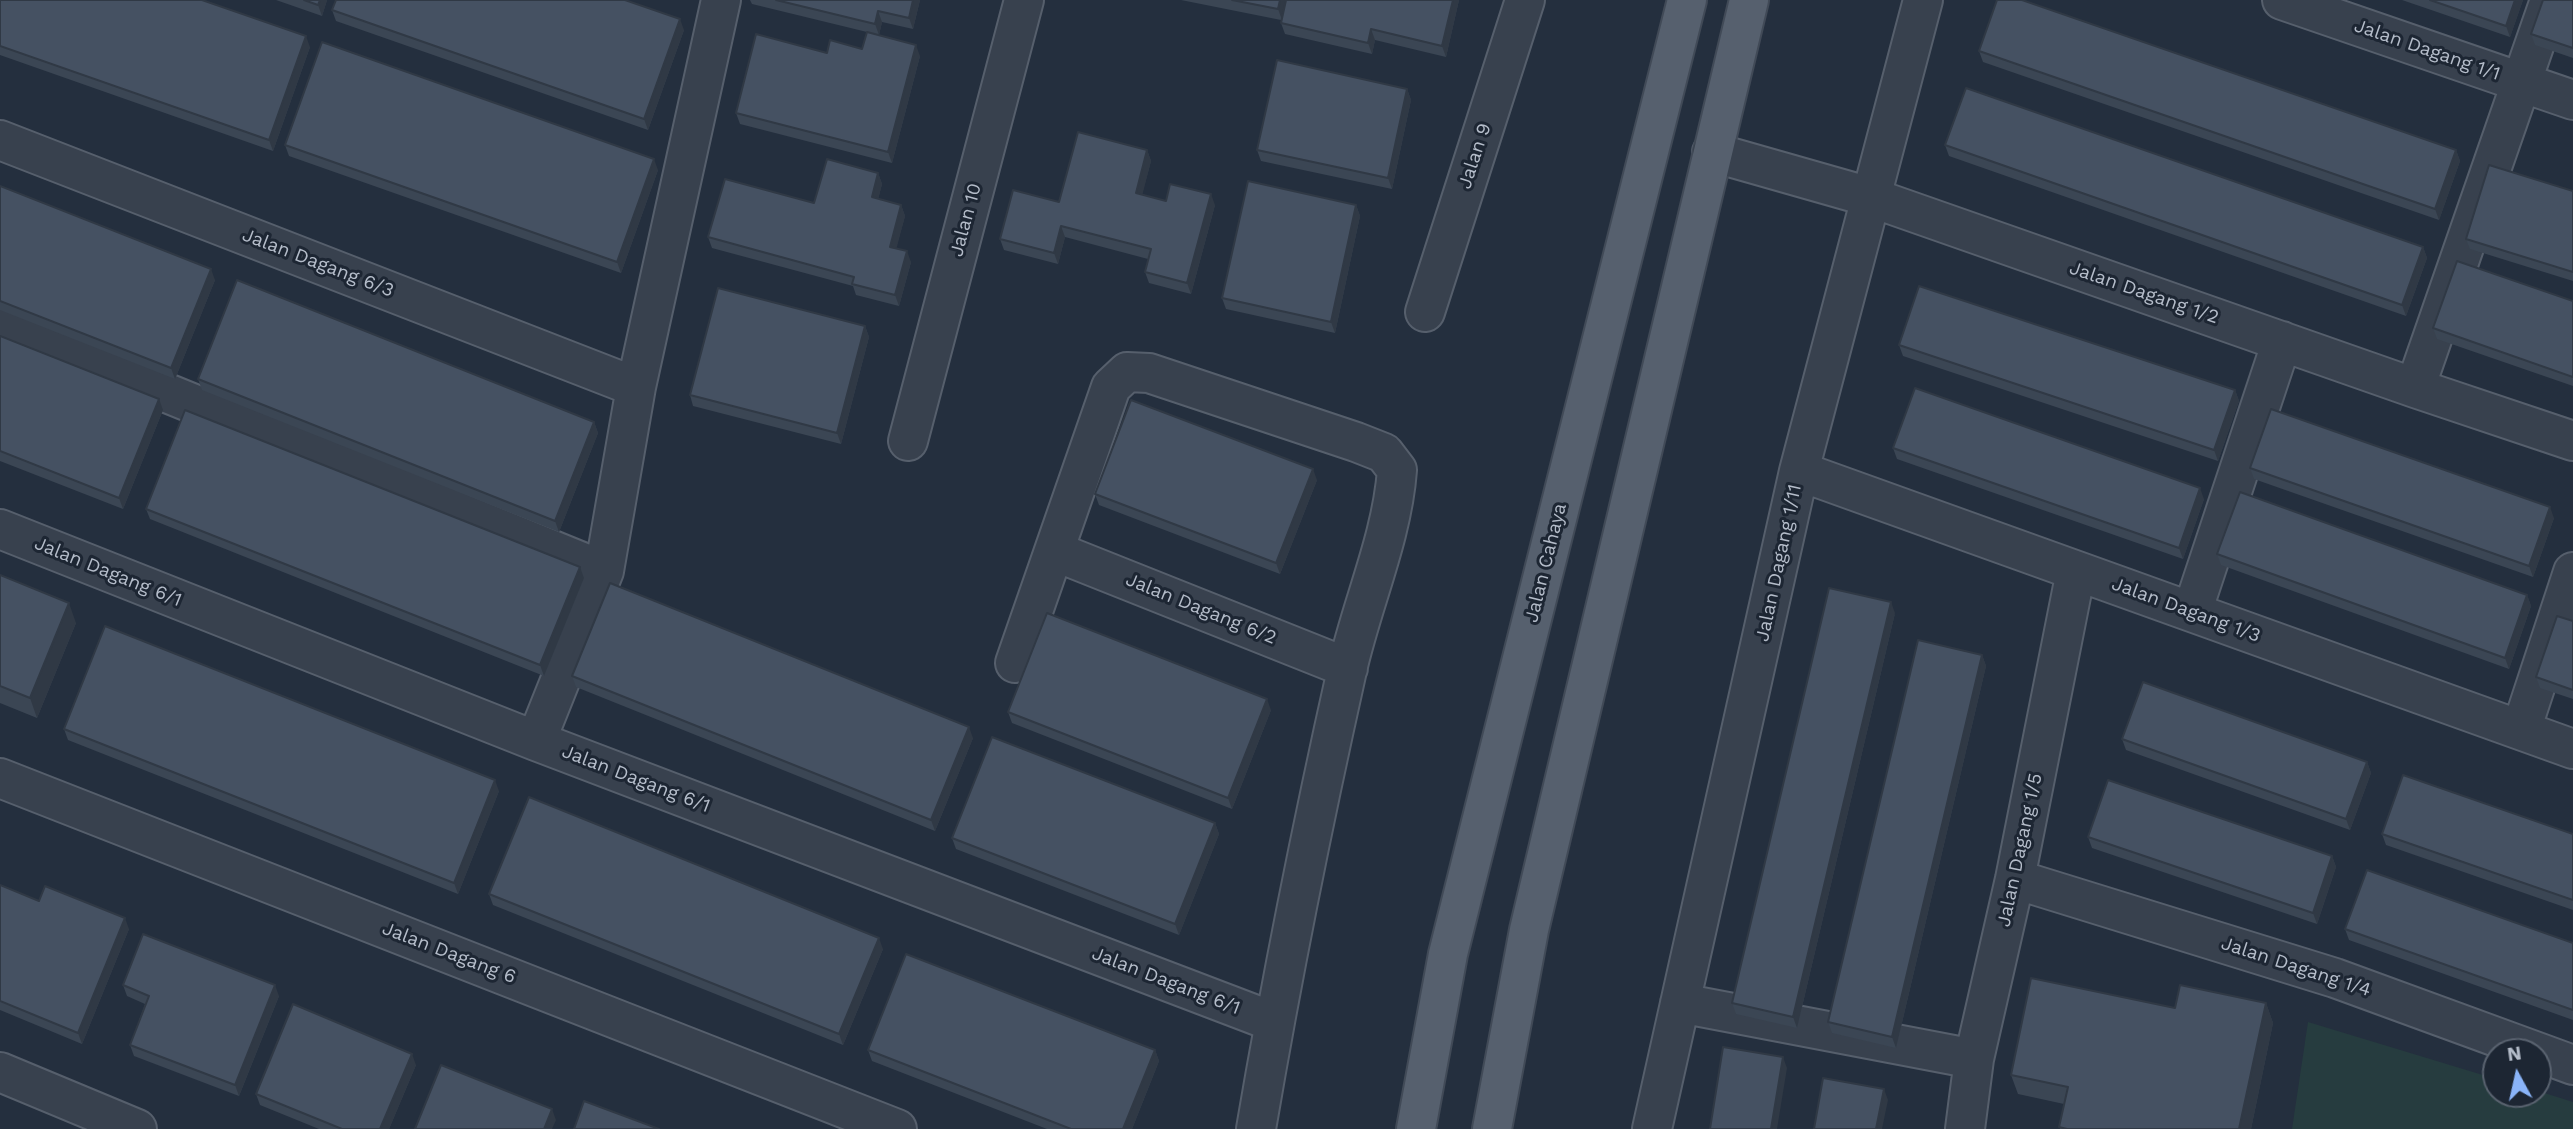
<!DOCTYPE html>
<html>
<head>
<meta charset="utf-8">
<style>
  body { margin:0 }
  #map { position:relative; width:2573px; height:1129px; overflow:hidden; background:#242f3e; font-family:"Work Sans",sans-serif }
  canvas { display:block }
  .north { position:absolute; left:2482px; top:1038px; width:70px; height:70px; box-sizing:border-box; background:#1d2633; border:2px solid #59626f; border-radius:50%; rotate:352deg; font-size:19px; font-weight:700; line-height:28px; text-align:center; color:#b4bcc9 }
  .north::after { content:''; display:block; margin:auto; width:24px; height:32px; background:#8ab4f8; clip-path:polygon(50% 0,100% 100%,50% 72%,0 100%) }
</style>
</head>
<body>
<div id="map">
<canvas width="2573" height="1129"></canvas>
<div class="north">N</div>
</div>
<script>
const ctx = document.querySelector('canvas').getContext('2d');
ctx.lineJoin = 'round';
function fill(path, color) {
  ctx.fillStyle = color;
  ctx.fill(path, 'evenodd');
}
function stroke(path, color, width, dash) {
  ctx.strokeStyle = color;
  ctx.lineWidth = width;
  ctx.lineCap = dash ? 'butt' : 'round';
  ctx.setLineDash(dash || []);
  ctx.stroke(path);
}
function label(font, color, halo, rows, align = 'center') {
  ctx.font = font + ' "Work Sans",sans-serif';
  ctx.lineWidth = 6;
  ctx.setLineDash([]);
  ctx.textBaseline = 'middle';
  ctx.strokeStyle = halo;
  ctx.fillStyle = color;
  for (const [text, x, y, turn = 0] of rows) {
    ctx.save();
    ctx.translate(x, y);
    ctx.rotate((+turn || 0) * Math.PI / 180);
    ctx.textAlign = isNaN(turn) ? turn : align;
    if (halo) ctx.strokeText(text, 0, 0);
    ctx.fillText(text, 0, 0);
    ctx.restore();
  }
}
fill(new Path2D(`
  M2308 1022 2496 1079V1094H2538V1091L2573 1102V1129H2292Z`), '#263c3f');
const minor = new Path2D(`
  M2282 0 2573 100
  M0 140 636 387
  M1712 152 1870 197 2415 388 2573 441
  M1425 312 1525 0
  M0 325 604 571
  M2415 388 2550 0
  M908 441 1024 0
  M1799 471 2573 749
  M0 529 536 741 1274 1022
  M1054 551 1348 668
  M2192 612 2282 341
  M1015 663 1111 387 1127 372 1149 373 1356 442 1384 453 1397 470C1392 538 1362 603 1347 670 1313 822 1282 976 1256 1129
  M2521 730 2573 572
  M536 741 604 571 636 387 721 0
  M0 778 897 1129
  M2015 879 2335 978 2573 1065
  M1680 1003 1974 1059
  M0 1072 137 1129
  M1652 1129 1799 471 1923 0
  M1965 1129 1974 1059 2015 879 2076 571`);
const major = new Path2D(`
  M1416 1129 1448 954 1687 0
  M1492 1129 1529 930 1749 0`);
stroke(minor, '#565f6c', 42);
stroke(major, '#414a57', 42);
stroke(minor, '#38414e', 38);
stroke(major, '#56606e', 38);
fill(new Path2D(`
  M0 0 310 47 273 151 0 55Z
  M276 0H327L322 16Z
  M750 0H920L913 29 882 22 879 35 920 56 892 163 740 124 736 113 827 53 862 49 867 32 752 4Z
  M1181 0H1459L1446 57 1375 40 1372 54 1285 34 1281 23V20Z
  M2402 0H2523L2510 37Z
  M2573 0V58L2535 45 2531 34Z
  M332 10 684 30 648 130 336 21Z
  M1979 51 2456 150 2460 161 2439 220 1983 62Z
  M1407 89 1411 100 1392 189 1261 161 1257 150Z
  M285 145 658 170 621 273 289 156Z
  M1945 145 2423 247 2427 258 2406 316 1949 156Z
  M1147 150 1151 161 1142 194 1166 201 1215 205 1191 294 1149 283 1145 272 1148 259 1065 237 1058 264 1004 250 1000 239Z
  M878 173 882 184 878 199 901 205 905 216 896 248 911 262 899 306 856 295 853 286 712 248 708 237 814 203Z
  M0 186 215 280 175 379 0 310Z
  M2573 191V281L2470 249 2466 239Z
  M1356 205 1360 216 1335 333 1226 309 1222 298Z
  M2573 301V386L2437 339 2433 328Z
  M865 326 869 337 841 444 693 406 690 395Z
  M0 336 163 410 123 509 0 461Z
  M1899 345 2235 390 2239 401 2218 461 1903 356Z
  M198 379 594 422 598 433 559 532 202 390Z
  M1893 448 2204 499 2183 559 1897 459Z
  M2250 468 2554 518 2533 577 2254 479Z
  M1317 480 1280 574 1099 505 1095 494Z
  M146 509 580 567 584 578 544 676 150 519Z
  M2217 554 2527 595 2531 606 2509 669 2221 565Z
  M0 575 76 623 37 718 0 703Z
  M1895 613 1797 1028 1736 1014 1732 1003Z
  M2573 621V699L2540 688 2536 677Z
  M1982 655 1986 666 1896 1048 1832 1033 1828 1022Z
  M572 676 973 738 935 831 576 687Z
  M1271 710 1232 809 1012 723 1008 712Z
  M64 729 499 791 458 894 68 740Z
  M2122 739 2367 762 2371 773 2350 830 2126 750Z
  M1215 823 1219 834 1179 935 956 849 952 838Z
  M2382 834H2573V910L2386 845Z
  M2088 837 2332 856 2336 867 2317 924 2092 848Z
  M0 885 39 901 129 929 82 1044 0 1010Z
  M489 894 883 949 843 1045 493 905Z
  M2345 929 2573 943V1020L2349 940Z
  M123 985 279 996 239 1096 134 1056 130 1045 145 1004 127 996Z
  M2266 1003 2273 1023 2251 1129H2060L2064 1104 2018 1094 2011 1075 2175 1008Z
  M868 1050H1155L1159 1061 1132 1129H1047L872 1061Z
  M416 1065 389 1129H319L260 1105 256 1094Z`), '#3b4654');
fill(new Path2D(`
  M320 0H327L322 16 318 5Z
  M913 0H920L913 29 909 18Z
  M1280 0H1286L1282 20 1278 9Z
  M1453 0H1459L1446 57 1442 46Z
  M2515 0H2523L2510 37 2506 26Z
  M878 11 882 22 879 35 875 24Z
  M680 19 684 30 648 130 644 119Z
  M1371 29 1375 40 1372 54 1368 43Z
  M306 36 310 47 273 151 269 140Z
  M916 45 920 56 892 163 888 152Z
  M1407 89 1411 100 1392 189 1388 178Z
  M1147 150 1151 161 1140 204 1136 193Z
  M2456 150 2460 161 2439 220 2435 209Z
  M654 159 658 170 621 273 617 262Z
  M878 173 882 184 876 208 872 197Z
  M1211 194 1215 205 1191 294 1187 283Z
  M901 205 905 216 894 258 890 247Z
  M1356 205 1360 216 1335 333 1331 322Z
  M1061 226 1065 237 1058 264 1054 253Z
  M2423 247 2427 258 2406 316 2402 305Z
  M907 251 911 262 899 306 895 295Z
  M211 269 215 280 175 379 171 368Z
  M865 326 869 337 841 444 837 433Z
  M2235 390 2239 401 2218 461 2214 450Z
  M159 399 163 410 123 509 119 498Z
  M594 422 598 433 559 532 555 521Z
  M1313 469 1317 480 1280 574 1276 563Z
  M2200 488 2204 499 2183 559 2179 548Z
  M2550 507 2554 518 2533 577 2529 566Z
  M580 567 584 578 544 676 540 665Z
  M2527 595 2531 606 2509 669 2505 658Z
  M1891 602 1895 613 1797 1028 1793 1017Z
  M69 603 76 623 37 718 30 698Z
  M1982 655 1986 666 1896 1048 1892 1037Z
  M1267 699 1271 710 1232 809 1228 798Z
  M969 727 973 738 935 831 931 820Z
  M2367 762 2371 773 2350 830 2346 819Z
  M495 780 499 791 458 894 454 883Z
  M1215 823 1219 834 1179 935 1175 924Z
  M2332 856 2336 867 2317 924 2313 913Z
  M125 918 129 929 82 1044 78 1033Z
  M879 938 883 949 843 1045 839 1034Z
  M275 985 279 996 239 1096 235 1085Z
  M2266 1003 2273 1023 2251 1129H2239Z
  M1155 1050 1159 1061 1132 1129H1123Z
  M412 1054 416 1065 389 1129H380Z
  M1783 1057 1787 1068 1777 1129H1771Z
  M1884 1089 1888 1100 1882 1129H1876Z
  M552 1109 556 1120 552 1129H544Z`), '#303945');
const building = new Path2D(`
  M0 0H202L306 36 269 140 0 46Z
  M304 0H320L318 5Z
  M336 0H625L680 19 644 119 332 10Z
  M776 0H913L909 18 878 11 875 24Z
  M1232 0H1280L1278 9Z
  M1286 0H1453L1442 46 1371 29 1368 43 1281 23Z
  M1997 0H2022L2456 150 2435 209 1979 51Z
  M2430 0H2515L2506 26Z
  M2543 0H2573V48L2531 34Z
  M867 32 916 45 888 152 736 113 756 34 827 53 830 40 862 49Z
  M322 42 654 159 617 262 285 145Z
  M1277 60 1407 89 1388 178 1257 150Z
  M1966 88 2423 247 2402 305 1945 145Z
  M1078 132 1147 150 1136 193 1166 201 1170 184 1211 194 1187 283 1145 272 1151 249 1061 226 1054 253 1000 239 1013 190 1059 202Z
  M827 159 878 173 872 197 901 205 890 247 907 251 895 295 852 284 854 277 708 237 725 179 814 203Z
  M2489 165 2573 191V272L2466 239Z
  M1248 181 1356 205 1331 322 1222 298Z
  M0 186 211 269 171 368 0 301Z
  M2457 261 2573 301V377L2433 328Z
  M237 280 594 422 555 521 198 379Z
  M1919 286 2235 390 2214 450 1899 345Z
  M718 288 865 326 837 433 690 395Z
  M0 336 159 399 119 498 0 451Z
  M1915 388 2200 488 2179 548 1893 448Z
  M1131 400 1313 469 1276 563 1095 494Z
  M2271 409 2550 507 2529 566 2250 468Z
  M185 410 580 567 540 665 146 509Z
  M2240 492 2527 595 2505 658 2217 554Z
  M0 575 69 603 30 698 0 686Z
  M610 583 969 727 931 820 572 676Z
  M1829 588 1891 602 1793 1017 1732 1003Z
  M1047 613 1267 699 1228 798 1008 712Z
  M2557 616 2573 621V690L2536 677Z
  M105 626 495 780 454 883 64 729Z
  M1918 640 1982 655 1892 1037 1828 1022Z
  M2143 682 2367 762 2346 819 2122 739Z
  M992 737 1215 823 1175 924 952 838Z
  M2403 775 2573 834V900L2382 834Z
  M2108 780 2332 856 2313 913 2088 837Z
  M529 797 879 938 839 1034 489 894Z
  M2367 870 2573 943V1010L2345 929Z
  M0 885 39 901 45 886 125 918 78 1033 0 1001Z
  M143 934 275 985 235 1085 130 1045 149 996 123 985Z
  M906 954 1155 1050 1123 1129H1071L868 1050Z
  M2031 978 2175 1008 2180 985 2266 1003 2239 1129H2067L2059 1127 2068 1087 2011 1075Z
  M293 1004 412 1054 380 1129H342L256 1094Z
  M1723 1047 1783 1057 1771 1129H1710Z
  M441 1065 552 1109 544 1129H415Z
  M1823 1078 1884 1089 1876 1129H1814Z
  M584 1101 659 1129H574Z`);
fill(building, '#455162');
stroke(building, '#303945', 2);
label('19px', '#b4bcc9', '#1d2633', [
  ["Jalan Dagang 1/1",2427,50,19],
  ["Jalan 9",1475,156,-72],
  ["Jalan 10",966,220,-75],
  ["Jalan Dagang 6/3",318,263,21],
  ["Jalan Dagang 1/2",2144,293,19],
  ["Jalan Cahaya",1546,563,-76],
  ["Jalan Dagang 1/11",1779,563,-78],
  ["Jalan Dagang 6/1",108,572,22],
  ["Jalan Dagang 6/2",1201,609,22],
  ["Jalan Dagang 1/3",2186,610,20],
  ["Jalan Dagang 6/1",636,779,21],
  ["Jalan Dagang 1/5",2020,850,-78],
  ["Jalan Dagang 6",449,953,21],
  ["Jalan Dagang 1/4",2296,967,18],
  ["Jalan Dagang 6/1",1166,981,21]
]);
</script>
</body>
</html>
